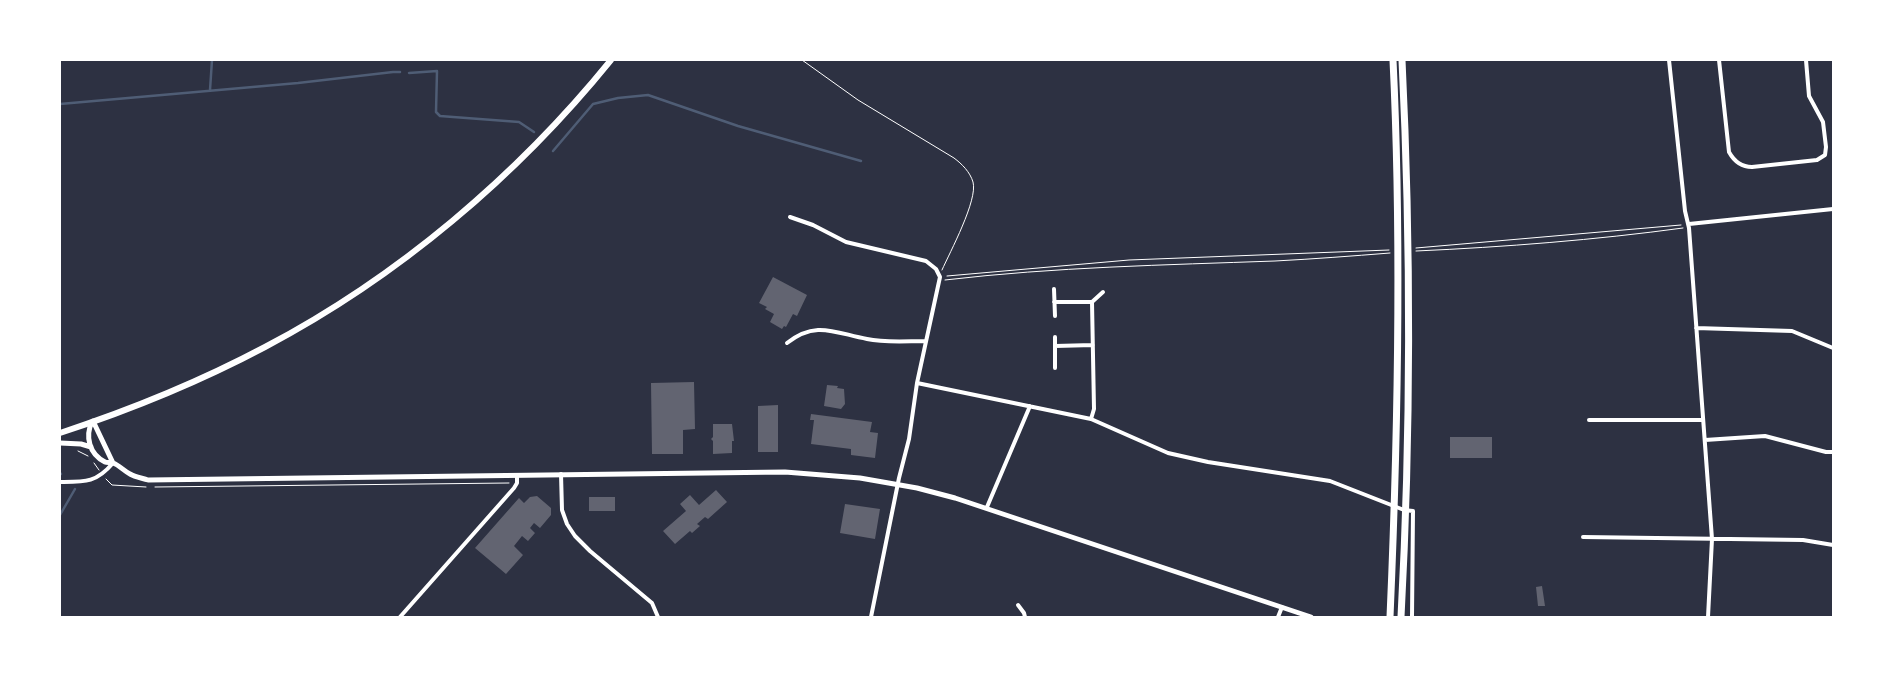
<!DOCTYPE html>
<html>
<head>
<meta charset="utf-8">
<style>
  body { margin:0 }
  #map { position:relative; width:1893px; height:677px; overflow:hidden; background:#2d3142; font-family:Barlow,sans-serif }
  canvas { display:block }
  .frame { position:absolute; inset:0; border:61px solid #fff; pointer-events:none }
</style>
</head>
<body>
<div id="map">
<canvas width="1893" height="677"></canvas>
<div class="frame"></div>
</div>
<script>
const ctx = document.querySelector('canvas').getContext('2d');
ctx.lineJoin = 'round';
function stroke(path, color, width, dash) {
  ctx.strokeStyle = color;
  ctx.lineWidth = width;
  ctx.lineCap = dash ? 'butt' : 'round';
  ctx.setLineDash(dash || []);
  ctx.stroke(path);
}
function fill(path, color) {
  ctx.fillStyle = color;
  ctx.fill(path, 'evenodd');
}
stroke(new Path2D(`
  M409 73 437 71 436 112 440 116 519 122 534 132
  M210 90 212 60
  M60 104 298 83 393 72H400
  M553 151 593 104 618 98 648 95 738 126 861 161
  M60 473 61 474
  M60 515 75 489`), '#4f5d75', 2.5);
fill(new Path2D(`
  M773 277 807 295 797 316 793 314 786 327 784 326 782 329 770 322 774 314 765 309 767 307 759 303Z
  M694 382 695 429 683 430V454H652L651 383Z
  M827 385 838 386 837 388 844 389 845 404 841 409 824 406Z
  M778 405V452H758V406Z
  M811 414 872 422 870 432 878 433 875 458 851 455V449L811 444 814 420H810Z
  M713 424H732L734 441H732V453L713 454V441L711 439 713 437Z
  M1450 437H1492V458H1450Z
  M716 490 727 502 708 519 705 517 697 524 700 526 692 533 690 531 675 544 663 531 686 511 680 504 690 495 699 505Z
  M537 496 551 508V515L540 528 534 523 530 528 535 533 528 541 522 536 514 546 523 555 506 574 475 548 519 498 524 503 530 497Z
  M589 497H615V511H589Z
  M845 504 880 509 875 539 840 533Z
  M1542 586 1545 606H1538L1536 587Z`), '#626471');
stroke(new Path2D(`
  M802 60 858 100 954 158C962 164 970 172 973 182 978 200 950 252 942 270
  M1416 248 1681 225
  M1416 251C1505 247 1595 240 1683 228
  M947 276 1129 260 1389 250
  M945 280C1055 267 1165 265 1275 261 1314 259 1352 256 1390 253
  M78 451 88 456
  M94 463 99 470
  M106 479 112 485 146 487
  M155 487 509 483`), '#fff', 1);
stroke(new Path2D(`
  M1669 60 1685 211 1689 228 1712 539 1708 617
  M1719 60 1729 152C1734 161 1742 167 1752 167L1817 160 1825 155 1826 147 1823 122 1809 96 1806 60
  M790 217 813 225 846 242 926 261 936 269 940 277 917 383 909 439 899 478 871 617
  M1689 224 1833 209
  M1054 289 1055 316
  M1054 302H1092L1103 292
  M1696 328 1792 331 1833 348
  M1055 337V368
  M787 343C816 320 835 333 867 339 885 343 907 341 925 341
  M1055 346 1093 345
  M917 383 1091 419 1168 453 1208 462 1330 481 1404 510 1413 511 1412 617
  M1091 419 1094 409 1092 302
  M1589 420H1703
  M1705 440 1765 436 1826 452H1833
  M561 474 562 510 567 524 575 536 590 551 652 603 658 617
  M60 482C85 482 96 483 113 463
  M987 507 1030 406
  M1583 537 1803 540 1833 545
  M1018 605 1024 613 1025 617
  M400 617 514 488 517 483V475
  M1278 617 1282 607`), '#fff', 4);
stroke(new Path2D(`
  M93 421 113 463
  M92 422C85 436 89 454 105 462 107 463 110 462 113 463 119 465 124 471 130 474 135 477 142 478 148 480L785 472 860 478 917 488 955 498 1311 617
  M60 443 81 444 91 447`), '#fff', 5);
stroke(new Path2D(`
  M60 433C130 410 199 382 265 347 398 277 517 176 611 60`), '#fff', 6);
stroke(new Path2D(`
  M1390 617C1398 432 1402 245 1393 60
  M1401 617C1411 431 1411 246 1402 60`), '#fff', 7);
</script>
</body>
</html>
